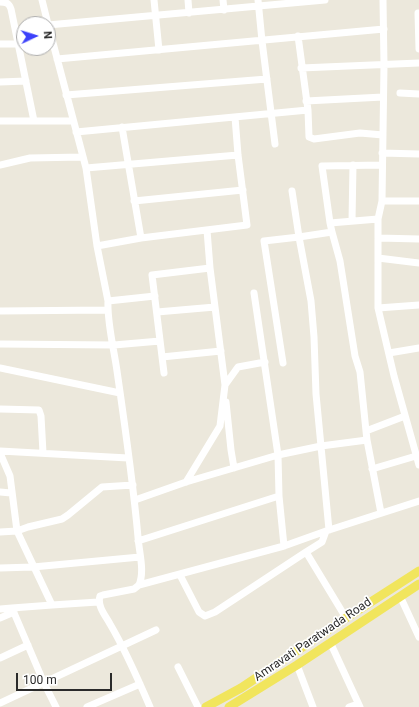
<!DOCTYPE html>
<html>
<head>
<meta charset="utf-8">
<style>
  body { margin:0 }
  #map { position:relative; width:419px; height:707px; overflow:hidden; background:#ece8dc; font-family:Roboto,sans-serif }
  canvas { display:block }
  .north { position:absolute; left:16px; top:16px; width:40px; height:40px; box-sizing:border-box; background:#fff; border:1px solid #aaa; border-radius:50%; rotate:86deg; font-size:11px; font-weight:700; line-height:16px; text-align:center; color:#2a2a2a }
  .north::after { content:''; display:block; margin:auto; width:14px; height:18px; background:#3c41fa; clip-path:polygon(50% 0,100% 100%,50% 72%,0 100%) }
  .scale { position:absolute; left:16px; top:673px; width:96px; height:18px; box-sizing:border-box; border:2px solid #2a2a2a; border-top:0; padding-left:5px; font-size:12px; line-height:14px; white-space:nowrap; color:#2a2a2a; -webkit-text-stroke:3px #fff; paint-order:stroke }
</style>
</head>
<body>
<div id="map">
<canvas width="419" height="707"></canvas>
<div class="north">N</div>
<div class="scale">100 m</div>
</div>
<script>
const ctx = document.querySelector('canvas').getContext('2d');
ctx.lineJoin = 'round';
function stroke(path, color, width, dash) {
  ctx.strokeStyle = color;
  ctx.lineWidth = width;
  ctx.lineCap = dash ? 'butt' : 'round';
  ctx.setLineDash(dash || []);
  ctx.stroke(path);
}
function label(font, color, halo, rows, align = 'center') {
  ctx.font = font + ' Roboto,sans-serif';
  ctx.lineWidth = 3.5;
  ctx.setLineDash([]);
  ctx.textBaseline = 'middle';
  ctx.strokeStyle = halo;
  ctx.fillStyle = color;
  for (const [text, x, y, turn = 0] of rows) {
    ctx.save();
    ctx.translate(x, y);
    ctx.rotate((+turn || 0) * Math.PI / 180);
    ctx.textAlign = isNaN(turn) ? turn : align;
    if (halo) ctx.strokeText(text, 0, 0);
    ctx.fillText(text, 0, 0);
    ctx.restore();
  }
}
stroke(new Path2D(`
  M42 0 48 24
  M154 0 159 50
  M188 0 189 13
  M223 0 224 10
  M258 0 262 41 275 144
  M383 0 384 65 382 201 378 219V308L394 376 419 465
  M0 2C6 2 9 3 11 9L34 121
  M418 13 419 49
  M48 24 86 168 97 246 108 301C107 323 114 349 117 371 125 426 133 481 138 537 139 552 145 571 139 585L134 589 103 595 100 596C97 606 105 615 110 624 126 651 138 679 150 707
  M48 25 325 0
  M298 36 308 110 309 137 314 139 360 133 383 135
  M0 44H24
  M57 59 384 29
  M301 68 419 63
  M0 82 26 81
  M400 93 419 94
  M66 95 267 79
  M306 101 383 97
  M0 121H73
  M122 127 141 238
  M76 132 308 110
  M382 153 419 154
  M0 165 30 158 82 157
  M86 168 238 155
  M134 201 243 190
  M382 201H419
  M352 221 353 165
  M330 223 322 166 382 165
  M207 230 210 268 225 385
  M332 232 340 261 355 356 360 372 366 431
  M378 238 419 239
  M97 246 141 238 247 225 238 155 235 117
  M378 258 419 263
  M108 301 155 296
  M378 308 419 305
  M0 311 107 310
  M157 312 215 307
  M0 344 114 345 160 341
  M389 353 419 348
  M162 357 221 351
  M283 363 264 241 299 237 292 191
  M0 368 120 393
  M164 373 152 275 210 268
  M226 402 231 450 234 468
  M0 409 39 410 41 416 43 453
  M0 451 128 458
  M0 453 10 476 17 531 52 605 12 608 44 683 56 707
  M372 469 416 456
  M186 482 220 426 225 385 238 367 265 362
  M0 492 11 493
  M279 496 284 546
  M135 500 186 482 278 455 321 446 367 440
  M381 513 367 440 366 431 405 416
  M329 530 316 394 314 337 311 301 299 237 332 232 330 223 378 219
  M326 531 322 542 306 552 346 618
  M0 532 17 531 28 527 62 519 68 515 102 487 133 485
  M138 541 279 496 278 455 254 293
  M0 568 33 567 140 557
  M180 575 199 612 205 616 215 612 306 552
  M139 585 284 546 326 531 419 501
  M400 596 419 637
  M52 605 98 602
  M0 609 12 608
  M0 618 14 612
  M330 642 360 707
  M0 658 28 645
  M297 665 313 707
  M178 667 198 707
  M0 703 156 630
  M87 707 140 684
  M349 707 358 704`), '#fff', 7);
stroke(new Path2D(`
  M206 707 241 688 346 618 419 571
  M229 707 297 665 419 584`), '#f1e55d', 9);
label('12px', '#2a2a2a', '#fff', [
  ["Amravati Paratwada Road",313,640,-34]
]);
</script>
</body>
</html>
